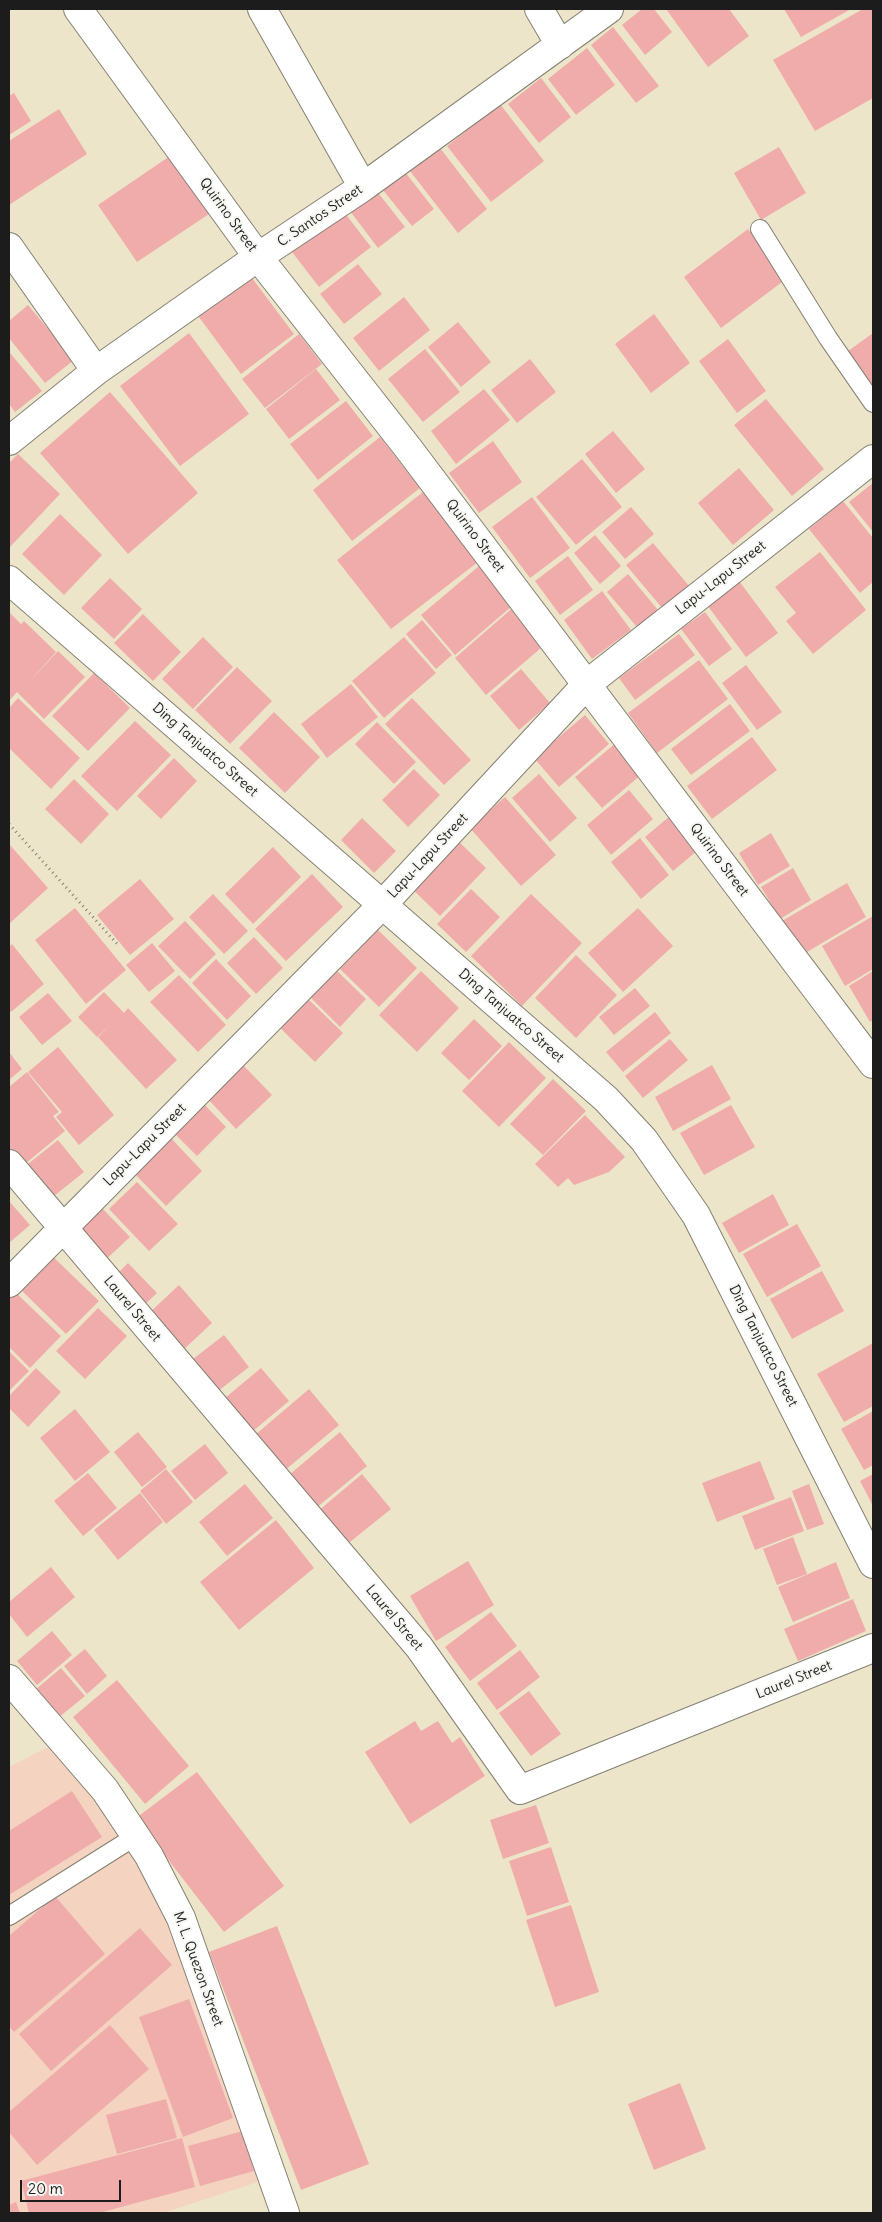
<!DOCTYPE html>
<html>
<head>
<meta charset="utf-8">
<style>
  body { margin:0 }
  #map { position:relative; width:882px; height:2222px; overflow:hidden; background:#ede5ca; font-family:Delius,sans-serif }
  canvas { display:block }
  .frame { position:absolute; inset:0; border:10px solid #1c1c1c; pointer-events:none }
  .scale { position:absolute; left:20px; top:2180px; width:101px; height:22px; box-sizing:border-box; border:2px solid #1c1c1c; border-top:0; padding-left:6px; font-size:15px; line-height:18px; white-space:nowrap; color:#1c1c1c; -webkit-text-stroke:4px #f6f6f2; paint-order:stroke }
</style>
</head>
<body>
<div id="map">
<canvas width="882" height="2222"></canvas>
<div class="frame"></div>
<div class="scale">20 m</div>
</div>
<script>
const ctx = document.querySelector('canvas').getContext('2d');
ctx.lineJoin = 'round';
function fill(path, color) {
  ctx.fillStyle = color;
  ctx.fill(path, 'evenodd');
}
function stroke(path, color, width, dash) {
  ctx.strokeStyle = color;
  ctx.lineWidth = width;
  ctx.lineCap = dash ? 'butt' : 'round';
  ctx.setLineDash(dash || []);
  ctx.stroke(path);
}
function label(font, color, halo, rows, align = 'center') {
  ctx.font = font + ' Delius,sans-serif';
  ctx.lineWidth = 4;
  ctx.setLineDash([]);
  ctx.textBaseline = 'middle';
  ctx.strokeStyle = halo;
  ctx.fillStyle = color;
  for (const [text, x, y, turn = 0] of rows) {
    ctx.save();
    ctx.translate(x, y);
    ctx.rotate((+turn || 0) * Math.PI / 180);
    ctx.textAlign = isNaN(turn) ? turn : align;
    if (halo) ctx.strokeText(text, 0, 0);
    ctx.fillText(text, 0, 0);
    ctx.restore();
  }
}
fill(new Path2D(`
  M58 1742 121 1828 188 1957 267 2179 163 2213H9V1767Z`), '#f4d3c1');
fill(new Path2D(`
  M642 9H654L672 32 645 55 622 25Z
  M666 9H729L749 36 708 67Z
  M784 9H851L801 37Z
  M863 9H873V98L815 131 773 60Z
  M613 27 659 86 636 103 591 45Z
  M587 48 615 85 576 115 548 79Z
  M541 78 571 117 539 143 508 104Z
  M14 93 31 121 9 135V96Z
  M500 104 544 161 491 202 447 146Z
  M59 109 87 154 9 205V141Z
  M779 147 806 193 761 220 734 173Z
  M440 148 487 209 458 233 410 171Z
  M170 156 209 214 137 262 98 205Z
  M405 172 434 209 412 226 383 190Z
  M376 190 405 227 378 248 350 211Z
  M344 212 371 247 319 287 292 252Z
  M748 229 786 279 721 328 684 277Z
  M358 264 382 294 344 324 320 294Z
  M249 274 294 334 241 374 196 313Z
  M404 297 430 330 379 371 353 338Z
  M28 305 74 360 45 383 9 338V321Z
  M654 314 690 363 651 393 615 344Z
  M458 322 491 362 461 387 428 347Z
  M189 333 249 414 180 466 120 386Z
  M873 333V394L844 354Z
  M299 334 322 364 265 408 242 379Z
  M728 339 766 391 737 413 699 361Z
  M425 349 460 392 423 422 388 379Z
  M10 353 42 391 15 412 9 404Z
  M530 359 556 392 517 423 491 390Z
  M316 369 340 400 289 439 266 409Z
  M484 389 510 420 456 464 431 431Z
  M110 392 198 493 128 554 40 453Z
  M766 399 824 469 792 496 734 425Z
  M346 401 373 436 318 480 290 444Z
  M613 431 645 469 616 493 585 454Z
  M380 437 420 488 352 541 313 490Z
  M493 441 522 482 479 513 449 473Z
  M18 454 60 494 10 547 9 463Z
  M582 459 622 507 576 545 536 497Z
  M739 468 774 510 733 545 698 503Z
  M873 483V532L849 502Z
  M423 492 478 562 391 629 337 560Z
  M532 497 570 548 530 578 492 527Z
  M843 501 873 538V582L860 593 809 529Z
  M631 507 654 534 625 559 602 532Z
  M60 514 102 555 64 595 22 554Z
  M595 535 621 566 600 584 574 553Z
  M653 543 690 587 663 609 626 565Z
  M820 552 866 610 813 654 786 621 796 613 775 587Z
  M568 556 593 590 560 615 535 581Z
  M479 566 512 606 455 655 421 615Z
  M628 574 658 610 637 627 607 592Z
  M110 578 142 609 114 639 81 608Z
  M739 581 778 633 746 657 707 605Z
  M602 591 631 630 592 659 564 620Z
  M516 605 548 642 486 695 455 658Z
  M9 612 21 624 24 621 56 652 26 685 58 651 85 677 44 719 17 692 9 701Z
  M705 612 732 649 709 666 681 629Z
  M143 614 181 652 153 681 114 643Z
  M422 620 452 655 436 669 406 634Z
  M679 634 695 655 635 700 619 678Z
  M203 637 233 667 193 709 162 679Z
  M404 637 436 673 384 718 352 681Z
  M699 660 728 699 657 753 628 713Z
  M746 665 782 712 757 730 722 683Z
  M237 667 272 701 230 744 195 710Z
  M521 669 550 703 519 730 490 696Z
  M94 673 130 708 88 751 52 716Z
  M351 684 378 717 327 758 301 724Z
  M18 698 80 758 51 789 9 748V708Z
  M412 698 471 760 444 785 385 724Z
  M730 704 750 731 691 775 671 749Z
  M274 712 320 757 285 793 239 748Z
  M585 715 609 744 559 787 534 758Z
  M135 721 171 755 117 811 81 776Z
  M377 722 416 762 394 784 355 744Z
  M752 737 777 770 712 819 687 786Z
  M616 743 642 774 602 808 575 777Z
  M174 758 197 781 161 819 137 796Z
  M414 769 440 795 408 827 382 800Z
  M539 774 577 818 550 842 512 798Z
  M74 779 109 814 81 844 45 809Z
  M629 790 653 819 611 855 587 825Z
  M505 797 556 855 521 886 470 828Z
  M670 816 698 850 673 871 645 837Z
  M362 818 396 851 374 873 341 840Z
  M771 833 790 866 758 885 739 853Z
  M453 836 486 868 440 916 407 884Z
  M640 838 669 875 641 899 611 862Z
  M9 844 48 888 9 924Z
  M273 847 301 877 253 924 225 894Z
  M793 868 811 900 780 919 761 887Z
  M312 874 343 907 286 961 255 929Z
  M140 879 174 919 130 955 97 915Z
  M847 883 866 917 802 955 782 921Z
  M471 889 500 917 466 952 437 924Z
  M213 894 248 931 224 954 189 917Z
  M531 894 582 943 522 1006 471 956Z
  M75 908 126 970 86 1004 35 940Z
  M638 908 673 946 623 992 588 953Z
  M873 916V969L845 986 822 946Z
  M185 921 216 954 190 979 158 946Z
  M378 930 417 968 379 1007 340 969Z
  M254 937 283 968 256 994 227 963Z
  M152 943 175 971 149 992 126 965Z
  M12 944 44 984 11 1012 9 1009V947Z
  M576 955 617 995 576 1038 535 998Z
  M216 959 251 996 227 1020 192 983Z
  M334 968 366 999 340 1027 308 995Z
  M421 971 459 1008 417 1052 379 1015Z
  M873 971V1020L870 1022 849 986Z
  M179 975 226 1025 198 1052 150 1002Z
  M635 988 650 1006 614 1035 599 1017Z
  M104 992 124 1013 128 1008 177 1060 146 1089 98 1037 109 1026 97 1037 78 1017Z
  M48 993 72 1021 42 1045 19 1017Z
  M303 994 343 1033 315 1062 275 1023Z
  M655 1012 671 1033 623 1072 606 1052Z
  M474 1019 502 1046 469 1080 441 1053Z
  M670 1039 688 1060 643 1098 625 1076Z
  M509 1042 546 1078 499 1127 462 1091Z
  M58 1047 114 1115 79 1145 56 1117 62 1112 28 1072Z
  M9 1052 22 1069 9 1080Z
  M242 1064 272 1095 236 1129 207 1098Z
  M712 1065 731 1099 673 1131 655 1097Z
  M27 1072 59 1112 53 1116 65 1131 20 1168 9 1154V1087Z
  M553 1079 586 1111 543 1155 510 1124Z
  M201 1101 226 1127 197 1156 171 1130Z
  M731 1105 755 1147 704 1175 680 1133Z
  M585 1115 625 1157 609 1172 574 1185 568 1178 558 1187 535 1164Z
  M169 1136 202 1171 166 1206 132 1171Z
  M58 1140 84 1172 49 1200 23 1168Z
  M137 1182 178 1224 149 1251 109 1209Z
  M773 1194 789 1225 739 1253 722 1223Z
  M9 1201 30 1225 9 1243Z
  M99 1205 130 1237 100 1265 70 1234Z
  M797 1224 821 1266 767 1297 743 1254Z
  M47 1251 99 1301 66 1334 15 1284Z
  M128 1263 157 1293 141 1308 112 1279Z
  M822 1271 844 1311 792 1339 770 1299Z
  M179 1285 212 1323 181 1352 147 1315Z
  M12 1289 61 1336 30 1368 9 1347V1292Z
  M98 1308 127 1336 85 1379 56 1351Z
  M224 1335 249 1367 213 1395 188 1363Z
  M873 1343V1406L844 1422 817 1374Z
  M9 1351 29 1371 9 1391Z
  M36 1368 61 1392 28 1427 9 1408V1396Z
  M261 1368 289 1401 253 1431 225 1398Z
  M309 1389 339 1425 284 1471 255 1435Z
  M75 1409 110 1452 75 1481 40 1438Z
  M873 1411V1465L864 1470 841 1429Z
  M138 1432 167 1467 142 1487 114 1452Z
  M340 1432 367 1466 310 1513 283 1480Z
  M205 1444 228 1473 195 1500 171 1471Z
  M760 1461 775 1499 717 1522 702 1483Z
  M166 1469 193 1502 166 1524 140 1491Z
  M88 1473 117 1508 83 1536 54 1501Z
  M362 1474 391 1509 345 1546 317 1512Z
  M873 1474V1506L860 1481Z
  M245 1484 273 1518 227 1556 199 1522Z
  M809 1484 824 1524 807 1530 792 1491Z
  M140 1493 163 1522 118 1560 94 1530Z
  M791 1497 804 1531 755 1550 742 1516Z
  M276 1520 314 1568 239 1630 200 1582Z
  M793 1537 807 1574 777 1585 763 1549Z
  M468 1561 494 1605 436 1641 410 1596Z
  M836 1562 850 1598 793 1622 778 1587Z
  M51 1567 75 1597 27 1637 9 1614V1602Z
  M853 1599 866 1631 798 1661 784 1629Z
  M491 1612 517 1646 470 1681 445 1647Z
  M52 1631 72 1655 37 1685 17 1661Z
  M85 1649 107 1676 87 1694 64 1666Z
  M520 1650 540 1677 497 1710 477 1683Z
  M61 1668 85 1696 58 1718 35 1690Z
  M117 1680 189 1766 145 1804 73 1717Z
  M529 1691 561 1734 531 1756 499 1713Z
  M415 1721 421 1731 438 1721 452 1743 460 1737 485 1776 410 1824 365 1752Z
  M197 1772 284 1886 224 1932 136 1818Z
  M72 1791 102 1837 9 1895V1831Z
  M536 1805 549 1843 503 1859 490 1820Z
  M551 1847 569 1902 527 1916 509 1861Z
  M55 1896 105 1954 14 2032 9 2026V1936Z
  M571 1905 599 1992 555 2007 526 1920Z
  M277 1926 369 2164 301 2190 209 1952Z
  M140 1928 172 1965 51 2071 19 2034Z
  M189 1999 233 2118 183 2137 139 2017Z
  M110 2025 149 2069 37 2165 9 2132V2112Z
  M680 2083 706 2149 654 2170 628 2104Z
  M166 2099 177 2138 117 2154 106 2115Z
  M243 2131 254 2171 200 2186 188 2146Z
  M182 2138 195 2187 99 2213H29L21 2181Z
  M16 2202 20 2213H9V2205Z`), '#efacab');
const lane = new Path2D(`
  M760 229 828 338 873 403
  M9 1916 136 1836`);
const street = new Path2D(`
  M78 9 258 257 408 448 873 1064
  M262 9 363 187
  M539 9 560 45
  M9 247 96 371
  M9 441 96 371 258 257 363 187 609 9
  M9 580 606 1099 644 1140 696 1215 873 1564
  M9 1164 419 1647 520 1790 873 1648
  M9 1283 383 904 587 684 873 459
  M9 1679 105 1790 149 1856 181 1918 285 2213`);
stroke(lane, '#848073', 20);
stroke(street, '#848073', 30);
stroke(new Path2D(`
  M9 824 119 946`), '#848073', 3, [1, 4]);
stroke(lane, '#fff', 18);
stroke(street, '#fff', 28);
label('14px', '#1c1c1c', '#f6f6f2', [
  ["Quirino Street",228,215,54],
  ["C. Santos Street",320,216,-34],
  ["Quirino Street",475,536,53],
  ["Lapu-Lapu Street",721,578,-38],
  ["Ding Tanjuatco Street",205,750,41],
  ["Lapu-Lapu Street",428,856,-47],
  ["Quirino Street",719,860,53],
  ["Ding Tanjuatco Street",511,1016,41],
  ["Lapu-Lapu Street",145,1145,-45],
  ["Laurel Street",132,1309,50],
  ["Ding Tanjuatco Street",763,1346,63],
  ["Laurel Street",394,1618,50],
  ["Laurel Street",794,1680,-22],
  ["M. L. Quezon Street",198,1969,70]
]);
</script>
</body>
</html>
